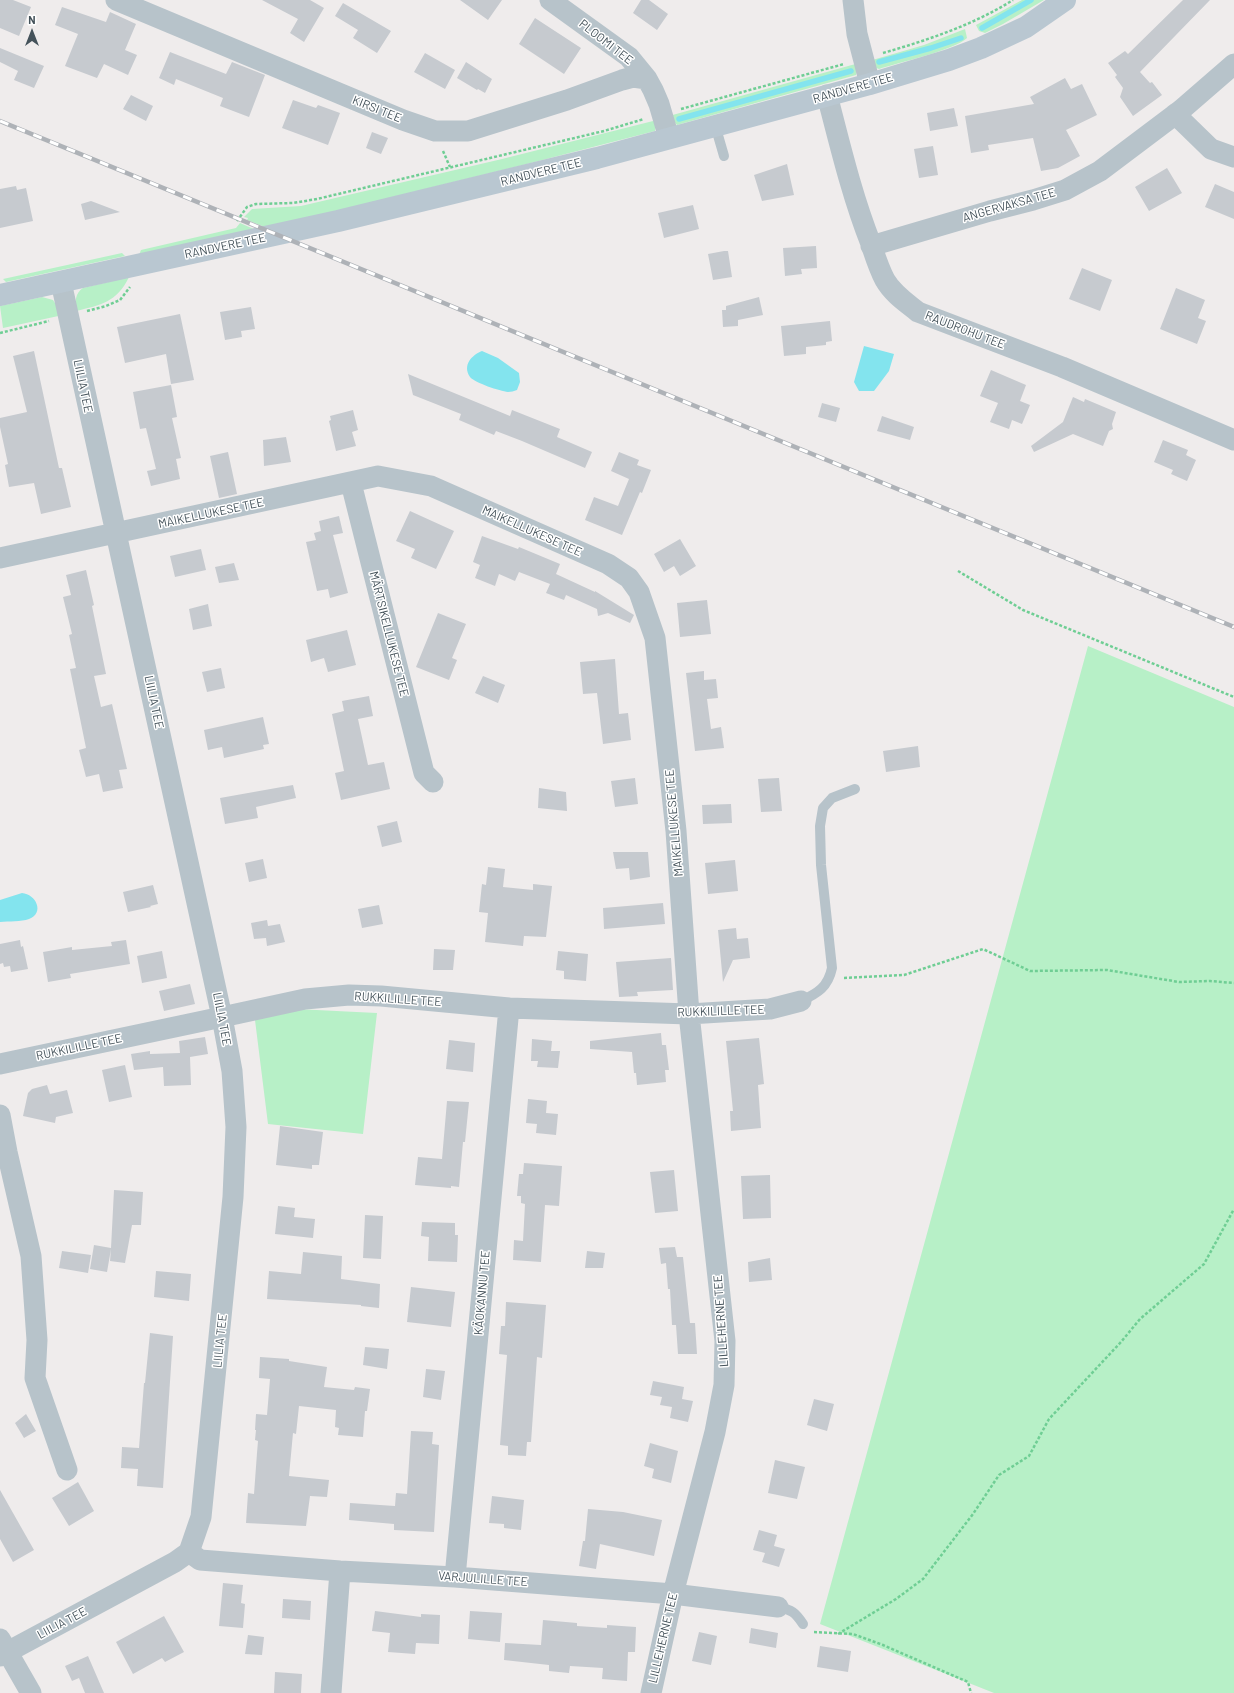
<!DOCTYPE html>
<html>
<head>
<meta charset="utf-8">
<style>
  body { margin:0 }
  #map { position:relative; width:1234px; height:1693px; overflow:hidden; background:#efecec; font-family:Barlow,sans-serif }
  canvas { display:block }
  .north { position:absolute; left:12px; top:12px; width:40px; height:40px; -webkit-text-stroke:3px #fff; paint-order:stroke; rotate:0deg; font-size:11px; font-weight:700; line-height:16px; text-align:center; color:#44525a }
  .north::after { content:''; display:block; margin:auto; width:14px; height:18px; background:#44525a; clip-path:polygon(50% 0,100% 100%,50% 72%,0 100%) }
</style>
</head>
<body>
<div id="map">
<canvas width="1234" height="1693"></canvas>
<div class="north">N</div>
</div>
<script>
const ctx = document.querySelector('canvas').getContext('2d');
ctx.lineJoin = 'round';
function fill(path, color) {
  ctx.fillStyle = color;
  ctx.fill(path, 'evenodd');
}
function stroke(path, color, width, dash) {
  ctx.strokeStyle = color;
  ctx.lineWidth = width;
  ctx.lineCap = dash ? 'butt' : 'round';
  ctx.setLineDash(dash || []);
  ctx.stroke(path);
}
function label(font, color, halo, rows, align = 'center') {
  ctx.font = font + ' Barlow,sans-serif';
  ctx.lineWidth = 3;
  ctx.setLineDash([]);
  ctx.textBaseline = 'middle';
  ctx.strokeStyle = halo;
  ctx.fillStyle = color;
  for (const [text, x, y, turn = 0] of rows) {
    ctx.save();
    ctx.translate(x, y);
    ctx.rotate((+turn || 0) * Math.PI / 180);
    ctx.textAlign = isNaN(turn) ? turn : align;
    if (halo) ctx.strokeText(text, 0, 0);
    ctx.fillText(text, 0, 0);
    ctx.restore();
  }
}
fill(new Path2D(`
  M1022 0H1044L1003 24 985 33 979 31 976 25Z
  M965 29 967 38C955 50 897 63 879 69L874 67 869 61 924 45Z
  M859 63 856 75 677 125 669 116Z
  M657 120 655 131 523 165 267 228 247 220 248 218 244 217 252 209 301 206 502 159Z
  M240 223 256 230 139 255 141 250 236 228Z
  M122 253 125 256 6 282 3 279Z
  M129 277C117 302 101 305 76 311 75 302 75 293 83 288Z
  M42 297 53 300 63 315 3 328 0 306Z
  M1088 646 1234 707V1693H994L820 1624Z
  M296 1009 377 1013 363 1134 268 1124 255 1020Z`), '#b7f0c7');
fill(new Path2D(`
  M864 346 894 354 889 371 874 391H859L854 382Z
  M482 351 498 358 519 373 520 382 517 390C514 391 511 392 508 392 500 391 475 383 470 377 462 365 472 355 482 351Z
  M22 893C36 894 45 913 29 919 21 922 9 921 0 922V900Z`), '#83e4ee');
stroke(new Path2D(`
  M982 28 1031 0
  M879 62 931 48 961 38
  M679 119 851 71`), '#83e4ee', 5.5);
fill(new Path2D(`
  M0 0H13L31 7 19 36 0 28Z
  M262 0H310L324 8 304 42 290 33 298 19Z
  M460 0H502L488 20Z
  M641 0H649L668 14 657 30 633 13Z
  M1183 0H1210L1140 72 1150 83 1152 82 1162 95 1133 116 1120 97 1123 88 1115 77 1117 75 1108 63 1125 51 1128 54Z
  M343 3 391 31 377 53 353 38 358 30 335 16Z
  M62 7 106 22 110 12 136 24 125 50 137 55 128 75 104 64 97 78 65 66 78 34 55 25Z
  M535 18 581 48 564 74 519 44Z
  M0 48 44 66 34 88 14 80 18 71 0 62Z
  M170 52 226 74 232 62 265 75 249 117 220 106 223 98 176 79 174 85 159 78Z
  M425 53 455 70 445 89 414 72Z
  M466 62 492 79 485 93 478 89 477 90 457 78Z
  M1065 78 1071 89 1082 84 1097 115 1066 130 1080 156 1058 168 1041 171 1033 138 988 145 989 150 971 153 965 116 1034 104 1030 97Z
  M131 95 153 106 146 121 123 109Z
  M293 100 316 108 318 105 340 113 328 145 282 128Z
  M954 108 958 126 930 131 927 113Z
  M372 132 388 138 381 154 366 148Z
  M933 146 938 175 919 178 914 149Z
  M787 164 794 195 762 201 754 175Z
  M1167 168 1182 193 1149 211 1135 187Z
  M1215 184 1234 192V219L1205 207Z
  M16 186 17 190 26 188 33 221 0 228V189Z
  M91 201 120 212 85 220 81 204Z
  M693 205 699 229 664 238 658 213Z
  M816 246 817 268 801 269 802 274 785 276 783 248Z
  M724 251H728L732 277 713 280 708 254Z
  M1082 268 1112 280 1100 311 1069 299Z
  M1176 288 1205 300 1198 318 1206 321 1197 344 1160 329Z
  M759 297 763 315 738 320V326L723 327 722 310H726V306Z
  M251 307 255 329 241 331 242 337 225 340 220 312Z
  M180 314 194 380 171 384 166 354 125 363 117 327Z
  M830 321 832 341 826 342V345L806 347V354L784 356 781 326Z
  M34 351 59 468H62L71 507 41 514 34 483 9 487 5 465 8 464 0 427V418L27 412 13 356Z
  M991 370 1026 385 1020 401 1030 405 1022 424 1012 420 1009 429 990 422 998 403 980 396Z
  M408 374 510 416 512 410 560 429 557 437 592 452 585 468 522 441 496 431 494 435 459 420 461 414 413 395Z
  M171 385 177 417 172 418 181 458 176 459 180 479 151 486 147 471 156 469 146 428 140 429 133 392Z
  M1073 397 1084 402 1085 399 1116 412 1112 424 1113 429 1109 431 1103 446 1073 434 1034 452 1031 446 1063 422Z
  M822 403 840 408 836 422 818 417Z
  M353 410 358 430 352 432 356 446 336 451 329 421 331 420 330 416Z
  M882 416 914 427 910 440 877 431Z
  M286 437 291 462 264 466 263 440Z
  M1163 440 1188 450 1186 455 1196 460 1187 481 1171 474 1173 470 1154 462Z
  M228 452 237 494 219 498 210 456Z
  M619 452 639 460 637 465 651 470 642 493 640 492 622 535 585 520 594 497 618 506 629 479 611 471Z
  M410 511 454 531 436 569 411 558 415 549 396 541Z
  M339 516 343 533 333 535 348 593 330 598 328 589 317 591 306 542 316 540 314 533 321 531 319 521Z
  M482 536 518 549 519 547 560 564 556 574 595 592V591L634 615 630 623 608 613 598 616 597 609 566 595 564 600 546 593 550 584 519 572 515 581 499 574 495 586 475 578 480 565 473 562Z
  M680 539 696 566 680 576 674 566 664 572 654 554Z
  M201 549 206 570 175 577 170 556Z
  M234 563 239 580 219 583 215 567Z
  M86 570 94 605 92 606 106 674 94 676 101 707 112 704 127 769 119 770 123 788 103 792 99 774 86 777 79 750 86 748 70 669 76 668 69 635 72 634 63 597 71 595 66 575Z
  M707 600 711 634 680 637 677 603Z
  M208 604 212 626 193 630 189 609Z
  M438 613 466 624 452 658 457 660 449 680 416 667Z
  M347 630 356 665 328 672 324 658 311 662 306 640Z
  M615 659 619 714 628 713 631 740 603 744 597 693 583 694 580 662Z
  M221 668 225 688 207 692 202 672Z
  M704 671V680L716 679 718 698 707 699 711 729 721 727 724 748 695 751 686 673Z
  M483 676 505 685 498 703 475 693Z
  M369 696 373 716 358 719 368 765 384 762 390 789 341 800 335 773 344 771 332 714 344 711 342 701Z
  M263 717 269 744 263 745 264 749 224 758 222 747 208 750 204 730Z
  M918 746 920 767 886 772 883 751Z
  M635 778 638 804 615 807 611 781Z
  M779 778 782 811 761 812 758 779Z
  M293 785 296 798 256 807 258 818 225 824 220 798Z
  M539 788 566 792 567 811 538 808Z
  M731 804 732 823 703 824 702 805Z
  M397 821 402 842 382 847 377 826Z
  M613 852H648L650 877 630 880 629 868 616 869Z
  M263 859 267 878 249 882 245 863Z
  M735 860 738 891 708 894 705 863Z
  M488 867 505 869 503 887 533 890V884L552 886 546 937 524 936 523 946 485 942 488 913 479 912 482 884 486 885Z
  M153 885 158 904 150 906 151 907 128 912 123 892Z
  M663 903 665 924 604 929 603 908Z
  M379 905 383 924 362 928 358 909Z
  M267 920 268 926 280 924 285 942 267 946 266 938 254 939 251 923Z
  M736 928 737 939 748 938 750 958 733 960 723 982 718 930Z
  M20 940 21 947 23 946 28 969 11 972 10 966 4 967 3 963 0 964V944Z
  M126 940 130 964 70 974 71 978 48 982 43 952 72 947V950L112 946 111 942Z
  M434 949 455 950 453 970H433Z
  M162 951 167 978 142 983 137 956Z
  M558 951 588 954 586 981 564 979V971L556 970Z
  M671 958 673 990 637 992 638 996 619 997 616 962Z
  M190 984 195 1004 164 1011 159 991Z
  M661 1033 662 1045H666L669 1070H665L666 1082 637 1085 636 1073H634L632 1052 590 1049V1041Z
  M205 1037 208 1054 190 1057 191 1085 164 1086 163 1067 134 1070 131 1054 150 1051V1054L180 1053 179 1041Z
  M759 1038 764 1084 758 1085 761 1128 731 1131 730 1111H733L726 1041Z
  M532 1039 552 1041 551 1051H560L558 1068 537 1067 538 1061H531Z
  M449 1040 475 1043 473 1072 446 1069Z
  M125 1065 132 1097 109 1102 102 1070Z
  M47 1085 50 1094 67 1090 73 1113 56 1117 55 1123 23 1116 28 1093 32 1089Z
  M528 1099 547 1101 546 1113 558 1114 556 1135 536 1133 537 1124 526 1123Z
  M447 1101 469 1102 465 1142H463L459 1187 451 1186V1188L415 1185 418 1157 442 1159Z
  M280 1126 323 1132 319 1165H312V1169L276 1165Z
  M524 1163 562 1166 559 1206 545 1205 541 1262 513 1260 514 1240 523 1241 525 1204 521 1203V1196H517L519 1174H523Z
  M674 1170 678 1211 655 1213 650 1172Z
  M770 1175 771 1218 743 1219 741 1176Z
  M114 1190 143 1192 141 1225H132L125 1263 110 1261 111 1249 107 1272 90 1269 94 1245 111 1248Z
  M278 1206 295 1208 294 1217 315 1219 313 1238 275 1234Z
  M365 1215 383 1216 381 1259 363 1258Z
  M422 1222 455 1223V1235H458L457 1262 428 1261 429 1237 421 1236Z
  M675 1247 677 1257H683L690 1323H695L697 1354H678L676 1325H672L670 1289H668L666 1263 661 1264 659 1248Z
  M62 1251 91 1255 88 1273 59 1268Z
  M587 1251 605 1253 603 1268H585Z
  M303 1252 342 1256 341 1279 380 1284 379 1308 361 1306V1305L267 1299 269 1271 301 1274Z
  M770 1258 772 1280 749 1282 748 1262Z
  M156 1271 191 1274 189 1301 154 1297Z
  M411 1287 455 1292 451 1327 407 1322Z
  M506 1302 546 1305 542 1358 537 1357 531 1442H527L526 1456 508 1455V1446L500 1445 507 1355 499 1354 501 1326H505Z
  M150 1333 173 1336 163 1488 137 1486 138 1469 121 1468 122 1447 139 1448 144 1383H145Z
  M365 1347 389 1349 387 1369 363 1365Z
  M260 1357 289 1359V1361L327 1367 324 1387 354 1390 355 1387 370 1389 367 1411H365L363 1437 338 1435 339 1428 335 1427 336 1410 299 1406 296 1434 293 1433 289 1476 329 1480 327 1497 310 1496 306 1526 246 1523 248 1493 254 1494 257 1453 258 1441 255 1440 256 1430H255L256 1414 267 1415 270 1379 259 1378Z
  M426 1369 445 1371 441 1400 423 1397Z
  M653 1381 684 1387 682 1399 693 1401 688 1422 670 1418 672 1407 660 1405 662 1397 650 1395Z
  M814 1399 834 1404 827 1431 807 1425Z
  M26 1414 36 1431 24 1438 15 1423Z
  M411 1431 433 1432 432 1444 439 1445 434 1532 394 1530V1524L349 1520 350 1503 395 1506 396 1493 407 1494Z
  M650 1443 678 1451 671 1483 652 1478 654 1469 644 1466Z
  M775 1460 805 1467 797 1499 768 1493Z
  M78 1482 94 1511 69 1526 52 1498Z
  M0 1490 34 1550 13 1562 0 1539Z
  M492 1496 524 1500 521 1530 504 1528V1524L489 1523Z
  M588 1509 623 1512 662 1520 654 1556 600 1544 596 1569 579 1566 583 1541H585Z
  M759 1530 777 1535 774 1546 785 1549 779 1567 762 1562 765 1553 753 1550Z
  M223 1583 243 1585 241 1603 245 1604 243 1628 219 1626Z
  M283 1599 311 1601 310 1620 282 1618Z
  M375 1611 421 1617V1614L440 1615 439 1644 416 1643 415 1654 388 1652 390 1633 372 1631Z
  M470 1611 502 1613 500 1642 468 1639Z
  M164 1616 184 1652 165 1662 162 1658 133 1674 116 1642Z
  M543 1620 577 1623V1626L607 1628V1625L636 1627 635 1652H628L627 1681 602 1679 603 1668 570 1666 569 1673 549 1671V1665L504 1660 505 1643 541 1645Z
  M751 1628 778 1633 776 1648 749 1643Z
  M699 1632 717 1636 711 1665 692 1661Z
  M248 1635 264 1637 262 1655 245 1654Z
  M820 1646 851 1651 848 1672 817 1667Z
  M88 1656 104 1693H85L79 1678 72 1681 65 1666Z
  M275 1672 302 1674 301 1693H274Z`), '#c6cacf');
stroke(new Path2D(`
  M883 53C928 40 973 25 1013 0
  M681 109 844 64
  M443 151 450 167
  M237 221 247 207 256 204 293 203 317 199 604 131 644 119
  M87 311 106 306 120 300 130 287
  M0 333 49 321
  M958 571 1023 610 1234 697
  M844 978 904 975 983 949 1030 971 1107 970 1179 982 1210 981 1234 983
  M814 1632 853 1634 883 1645 968 1682 971 1693
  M838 1634 896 1599 923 1579 973 1514 999 1475 1029 1456 1049 1419 1121 1342 1140 1319 1204 1264 1234 1209`), '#6fce94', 2.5, [3, 2]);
stroke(new Path2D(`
  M715 125 724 156
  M801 1001C818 993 828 987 832 968L821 865 820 826 823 808 832 798 855 789
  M778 1607C792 1610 795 1612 803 1624`), '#b7c3ca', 10);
stroke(new Path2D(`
  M116 0 403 120 435 131H468L567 100 622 80 633 77 647 79
  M550 0 629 57 647 79 653 90 659 104 669 138
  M853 0 857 34 870 84
  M827 95C840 145 852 196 871 244 875 256 879 269 885 280 893 294 907 303 918 312L1062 367 1234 440
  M1175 114 1211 149 1234 157
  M871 246 990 211 1033 200 1065 190 1100 171 1181 110 1234 64
  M351 483 424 773 433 782
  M0 558 378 476 431 486 608 564 629 578 639 592 655 638 676 831 689 1014 725 1341 724 1385 715 1432 673 1594 651 1693
  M0 1064 222 1017 305 999 349 995 381 996 509 1008 689 1014 770 1009 801 1001
  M0 1115 7 1152 31 1256 37 1340 35 1378 67 1470
  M189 1552 200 1560 340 1571 455 1577 673 1594 778 1607
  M455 1577 509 1008
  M0 1639 31 1693
  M0 1656 175 1562 189 1552 201 1517 233 1197 236 1127 232 1071 222 1017C169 772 115 527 61 282
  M331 1693 340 1571`), '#b7c3ca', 21);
stroke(new Path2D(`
  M0 295 338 221 597 158 870 84 949 60 981 48 1026 27 1065 0`), '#b9c7d1', 22);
const rail = new Path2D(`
  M0 121 1234 627`);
stroke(rail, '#aeb2b7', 4.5);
stroke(rail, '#fff', 3, [9]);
label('12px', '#44525a', '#fff', [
  ["PLOOMI TEE",606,42,38],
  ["RANDVERE TEE",853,88,-16],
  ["KIRSI TEE",377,109,22],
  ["RANDVERE TEE",541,172,-14],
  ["ANGERVAKSA TEE",1009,205,-16],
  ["RANDVERE TEE",225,246,-12],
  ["RAUDROHU TEE",965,330,21],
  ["LIILIA TEE",83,386,78],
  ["MAIKELLUKESE TEE",211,513,-12],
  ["MAIKELLUKESE TEE",532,531,24],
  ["MÄRTSIKELLUKESE TEE",389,634,76],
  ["LIILIA TEE",154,702,78],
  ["MAIKELLUKESE TEE",674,823,-95],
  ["RUKKILILLE TEE",398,999,4],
  ["RUKKILILLE TEE",721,1011,-2],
  ["LIILIA TEE",222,1019,79],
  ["RUKKILILLE TEE",79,1047,-12],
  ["KÄOKANNU TEE",482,1293,-85],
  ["LILLEHERNE TEE",721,1321,-94],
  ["LIILIA TEE",220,1341,-84],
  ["VARJULILLE TEE",483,1579,4],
  ["LIILIA TEE",62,1623,-28],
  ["LILLEHERNE TEE",663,1638,-77]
]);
</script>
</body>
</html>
